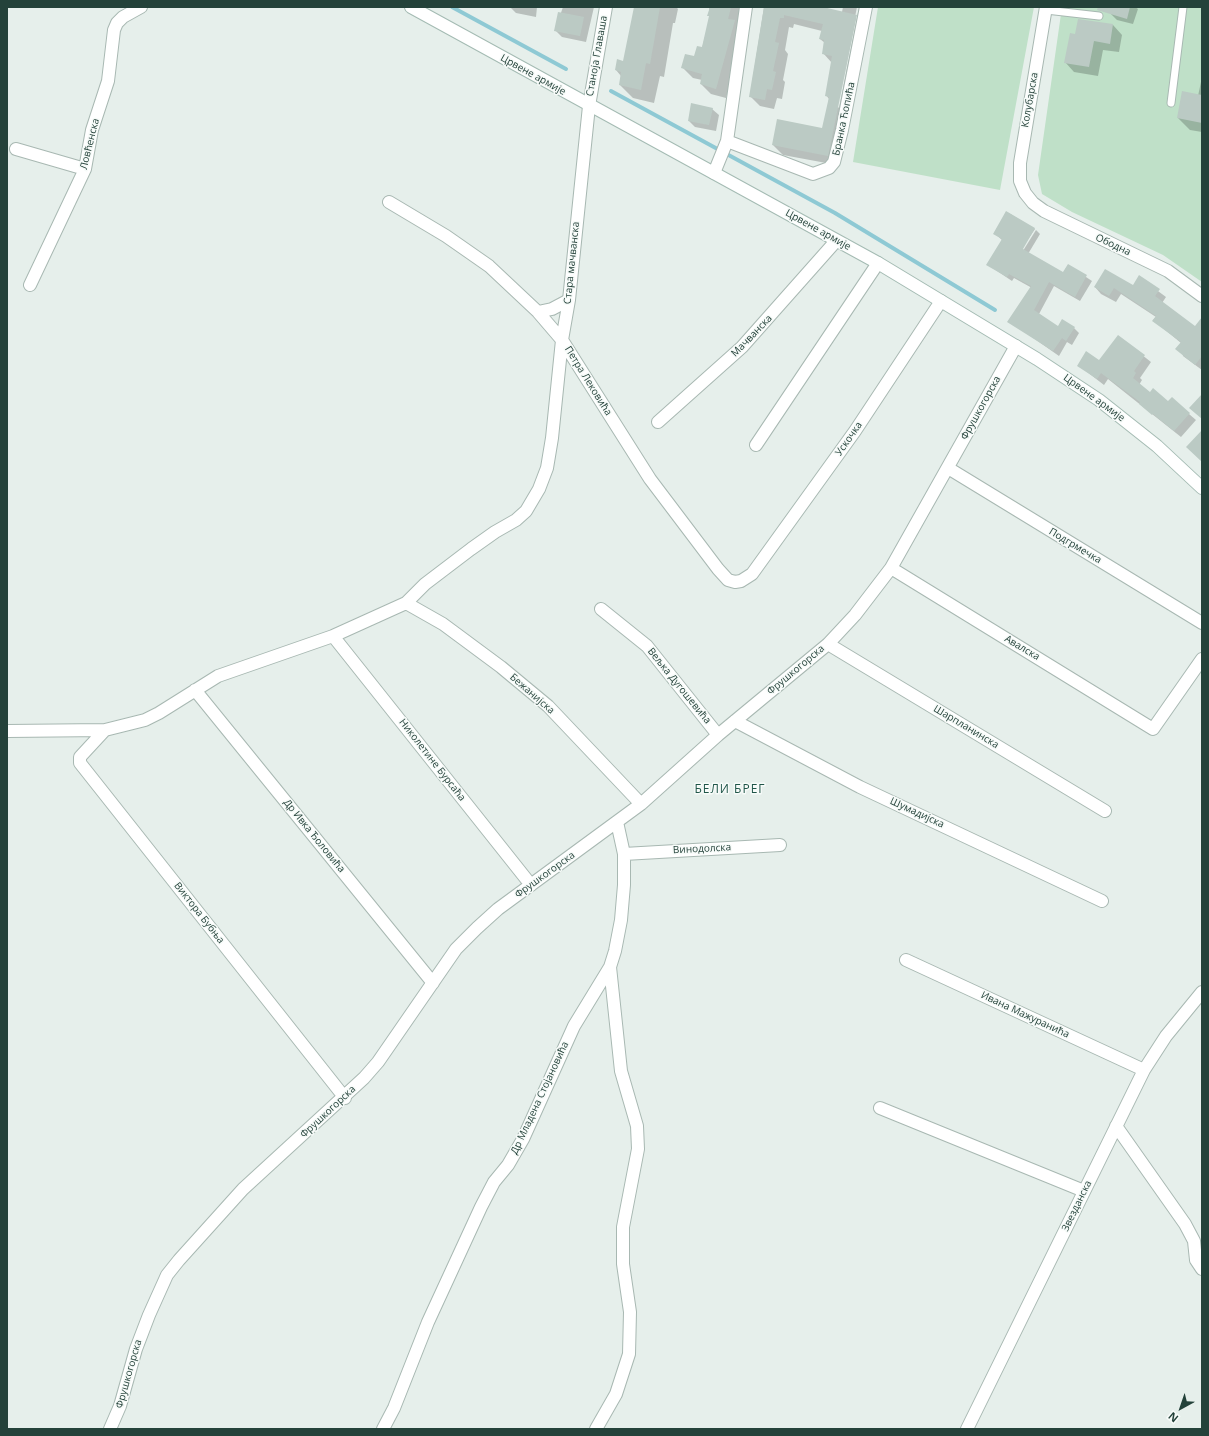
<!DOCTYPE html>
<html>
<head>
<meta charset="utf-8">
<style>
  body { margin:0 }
  #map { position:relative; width:1209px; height:1436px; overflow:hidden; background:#e6efeb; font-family:"Open Sans",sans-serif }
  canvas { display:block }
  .frame { position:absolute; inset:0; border:8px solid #24423a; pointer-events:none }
  .north { position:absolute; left:1161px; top:1388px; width:40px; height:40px; -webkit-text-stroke:3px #f7fbf9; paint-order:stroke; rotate:220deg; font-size:11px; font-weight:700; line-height:16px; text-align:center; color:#24423a }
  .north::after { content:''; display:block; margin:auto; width:14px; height:18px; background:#24423a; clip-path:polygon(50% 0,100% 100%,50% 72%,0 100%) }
</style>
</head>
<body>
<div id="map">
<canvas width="1209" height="1436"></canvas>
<div class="frame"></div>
<div class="north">N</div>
</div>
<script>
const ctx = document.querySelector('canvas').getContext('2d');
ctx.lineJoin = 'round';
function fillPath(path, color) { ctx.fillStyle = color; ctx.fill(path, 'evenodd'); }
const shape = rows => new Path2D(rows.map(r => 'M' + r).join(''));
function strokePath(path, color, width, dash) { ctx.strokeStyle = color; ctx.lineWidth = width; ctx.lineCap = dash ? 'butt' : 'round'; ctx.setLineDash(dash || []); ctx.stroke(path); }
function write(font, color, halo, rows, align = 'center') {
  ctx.font = font + ' "Open Sans",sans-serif'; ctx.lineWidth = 3; ctx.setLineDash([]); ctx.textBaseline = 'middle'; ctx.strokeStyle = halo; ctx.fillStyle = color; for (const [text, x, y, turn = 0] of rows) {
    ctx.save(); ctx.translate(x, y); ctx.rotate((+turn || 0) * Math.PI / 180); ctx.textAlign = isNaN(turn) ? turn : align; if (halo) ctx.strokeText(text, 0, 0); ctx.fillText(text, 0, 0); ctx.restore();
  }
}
const green = shape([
  [878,7,1034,7,1000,190,853,162],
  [1062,7,1202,7,1202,282,1163,255,1072,212,1042,194,1038,175]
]);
const shadow = shape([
  [510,7,537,7,536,17,516,13],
  [563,7,594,7,586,42,562,37,555,30],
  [635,7,676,7,678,9,675,23,673,23,664,77,660,76,654,103,633,98,620,85,621,76,616,70,624,62],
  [709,7,744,7,744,31,726,98,711,94,701,84,702,80,693,78,683,68,702,48,710,17],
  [764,7,811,7,842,12,843,7,857,7,837,106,839,108,859,7,873,7,868,16,837,165,783,155,773,145,823,129,829,99,826,95,832,63,823,53,825,43,820,39,822,31,794,24,793,28,789,27,785,50,788,54,783,80,785,82,782,99,777,98,774,109,760,106,750,96],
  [1112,7,1135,7,1138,9,1133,24,1117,20,1110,13],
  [1113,25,1122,35,1119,52,1103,50,1098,76,1074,72,1065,62,1076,35],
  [1202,77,1202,132,1190,130,1178,118,1198,96],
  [712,109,719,115,716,131,695,127,689,121],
  [1007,212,1035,229,1019,253,1021,254,1036,230,1040,234,1028,254,1063,273,1068,265,1092,281,1080,301,1054,286,1039,314,1058,327,1074,328,1079,333,1072,345,1067,342,1059,356,1009,321,1032,288,1014,278,1012,281,988,265,1002,240,994,233],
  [1139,277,1166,297,1162,303,1195,327,1202,321,1202,370,1183,356,1181,343,1153,320,1156,317,1121,294,1116,302,1101,294,1095,287,1133,286],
  [1118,336,1151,362,1140,378,1142,380,1139,385,1150,393,1189,414,1196,420,1181,437,1108,379,1104,385,1078,365,1100,361]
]);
const stream = shape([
  [452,7,566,69],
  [611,91,835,213,995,310]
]);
const building = shape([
  [634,7,660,7,650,64,646,63,641,90,619,85,621,72,615,70,617,59,623,61],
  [710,7,731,7,728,19,735,20,716,89,700,84,702,74,681,68,685,54,694,56,697,46,702,47,709,16,707,16],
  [764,7,823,7,857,15,828,156,772,145,777,119,822,128,829,97,825,96,832,56,822,54,824,40,819,39,823,24,784,15,784,18,780,18,775,42,779,43,773,71,776,72,772,90,767,89,765,100,749,97],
  [1098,7,1130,7,1127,19,1097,10],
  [558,12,584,17,580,36,554,31],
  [1078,19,1113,24,1110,44,1094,41,1089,67,1064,63,1070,33,1075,34],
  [1182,91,1202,95,1202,123,1177,118],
  [691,103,713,108,709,125,688,121],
  [1006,211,1035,228,1023,249,1063,272,1068,264,1087,275,1075,297,1049,282,1034,310,1058,326,1062,319,1075,327,1066,341,1062,338,1053,351,1007,322,1031,286,1009,274,1007,277,986,265,1002,239,993,234],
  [1105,269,1133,285,1139,275,1160,289,1155,296,1195,326,1202,317,1202,356,1195,365,1175,349,1181,342,1152,321,1156,316,1114,288,1109,296,1094,287],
  [1118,335,1145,355,1134,371,1136,373,1133,378,1150,392,1153,388,1168,401,1172,397,1190,413,1174,431,1153,414,1152,415,1139,404,1140,402,1101,373,1097,379,1077,366,1086,351,1099,360],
  [1202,394,1202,419,1189,408],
  [1202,430,1202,462,1186,447]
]);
const service = shape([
  [1046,10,1099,16],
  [1171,103,1183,7]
]);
const minor = shape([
  [1046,7,1020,163,1020,181,1025,193,1033,203,1044,211,1168,271,1202,296],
  [727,141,813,174,829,168,834,162,842,130,866,7],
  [16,149,85,169],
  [714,173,727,141,746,7],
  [389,202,446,236,489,266,538,312,562,340,650,479,718,569,728,580,735,582,741,581,752,574,855,431,941,301],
  [30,285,85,169,92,130,108,81,114,30,117,23,123,17,141,7],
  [538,312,552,309,569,300],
  [658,422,742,347,836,241],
  [756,445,878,263],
  [948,468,1202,623],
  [891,568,1153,729,1202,659],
  [406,603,443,624,501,667,548,706,641,804],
  [601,609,647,646,718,735],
  [333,636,531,885],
  [828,644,1105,811],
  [195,690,433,983],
  [735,721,860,787,1102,901],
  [105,730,80,757,80,763,345,1098],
  [7,731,105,730,145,720,159,713,218,676,333,636,406,603,425,584,471,549,495,532,516,520,526,511,539,489,547,468,552,438,562,340,569,300,589,106,606,7],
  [624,854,780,845],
  [906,960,1144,1070],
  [880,1108,1084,1191],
  [1116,1126,1185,1224,1194,1241,1196,1260,1202,1269],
  [110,1429,120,1406,136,1349,149,1315,167,1275,179,1260,243,1189,364,1078,378,1062,456,949,477,928,498,909,641,804,718,735,828,644,855,615,891,568,1016,346],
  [383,1429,394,1408,428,1322,481,1207,494,1182,508,1165,523,1139,574,1026,610,967,615,951,621,920,624,885,624,854,617,822],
  [596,1429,616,1394,629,1354,630,1312,623,1264,623,1227,638,1149,637,1126,621,1071,610,967],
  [967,1429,1144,1070,1166,1036,1202,992]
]);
const secondary = shape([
  [411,7,878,263,1037,359,1099,400,1157,446,1202,488]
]);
const streetNames = [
  ["Станоја Главаша",597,56,-80],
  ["Црвене армије",533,75,29],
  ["Колубарска",1030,100,-80],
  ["Бранка Ћопића",844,119,-78],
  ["Ловћенска",90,144,-76],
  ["Црвене армије",818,230,29],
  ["Ободна",1113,245,25],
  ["Стара мачванска",572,263,-84],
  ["Мачванска",752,336,-46],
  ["Петра Лековића",588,381,58],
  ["Црвене армије",1094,398,36],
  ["Фрушкогорска",981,408,-61],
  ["Ускочка",849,439,-55],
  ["Подгрмечка",1075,546,31],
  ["Авалска",1022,648,31],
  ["Фрушкогорска",796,670,-40],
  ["Вељка Дугошевића",679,686,51],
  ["Бежанијска",532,694,41],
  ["Шарпланинска",966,727,31],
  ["Николетине Бурсаћа",432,760,52],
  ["Шумадијска",917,813,25],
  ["Др Ивка Ђоловића",314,836,51],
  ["Винодолска",702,849,-3],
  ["Фрушкогорска",545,875,-36],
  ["Виктора Бубња",199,913,52],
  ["Ивана Мажуранића",1025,1015,25],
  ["Др Младена Стојановића",540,1098,-65],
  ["Фрушкогорска",328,1112,-43],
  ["Звезданска",1077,1206,-64],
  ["Фрушкогорска",129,1374,-74]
];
const quarterNames = [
  ["БЕЛИ БРЕГ",730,790]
];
fillPath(green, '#bfe0c8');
fillPath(shadow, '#0003');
strokePath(stream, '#8ec9d4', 4);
fillPath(building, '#bbcac4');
strokePath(service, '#a8b8b2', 9);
strokePath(minor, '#a8b8b2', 14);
strokePath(secondary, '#a4bbb3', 14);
strokePath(service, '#fff', 7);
strokePath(minor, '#fff', 12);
strokePath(secondary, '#fff', 12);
write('10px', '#24423a', '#f7fbf9', streetNames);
ctx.letterSpacing = '1px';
write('12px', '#1f5548', '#f7fbf9', quarterNames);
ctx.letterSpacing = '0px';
</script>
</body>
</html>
